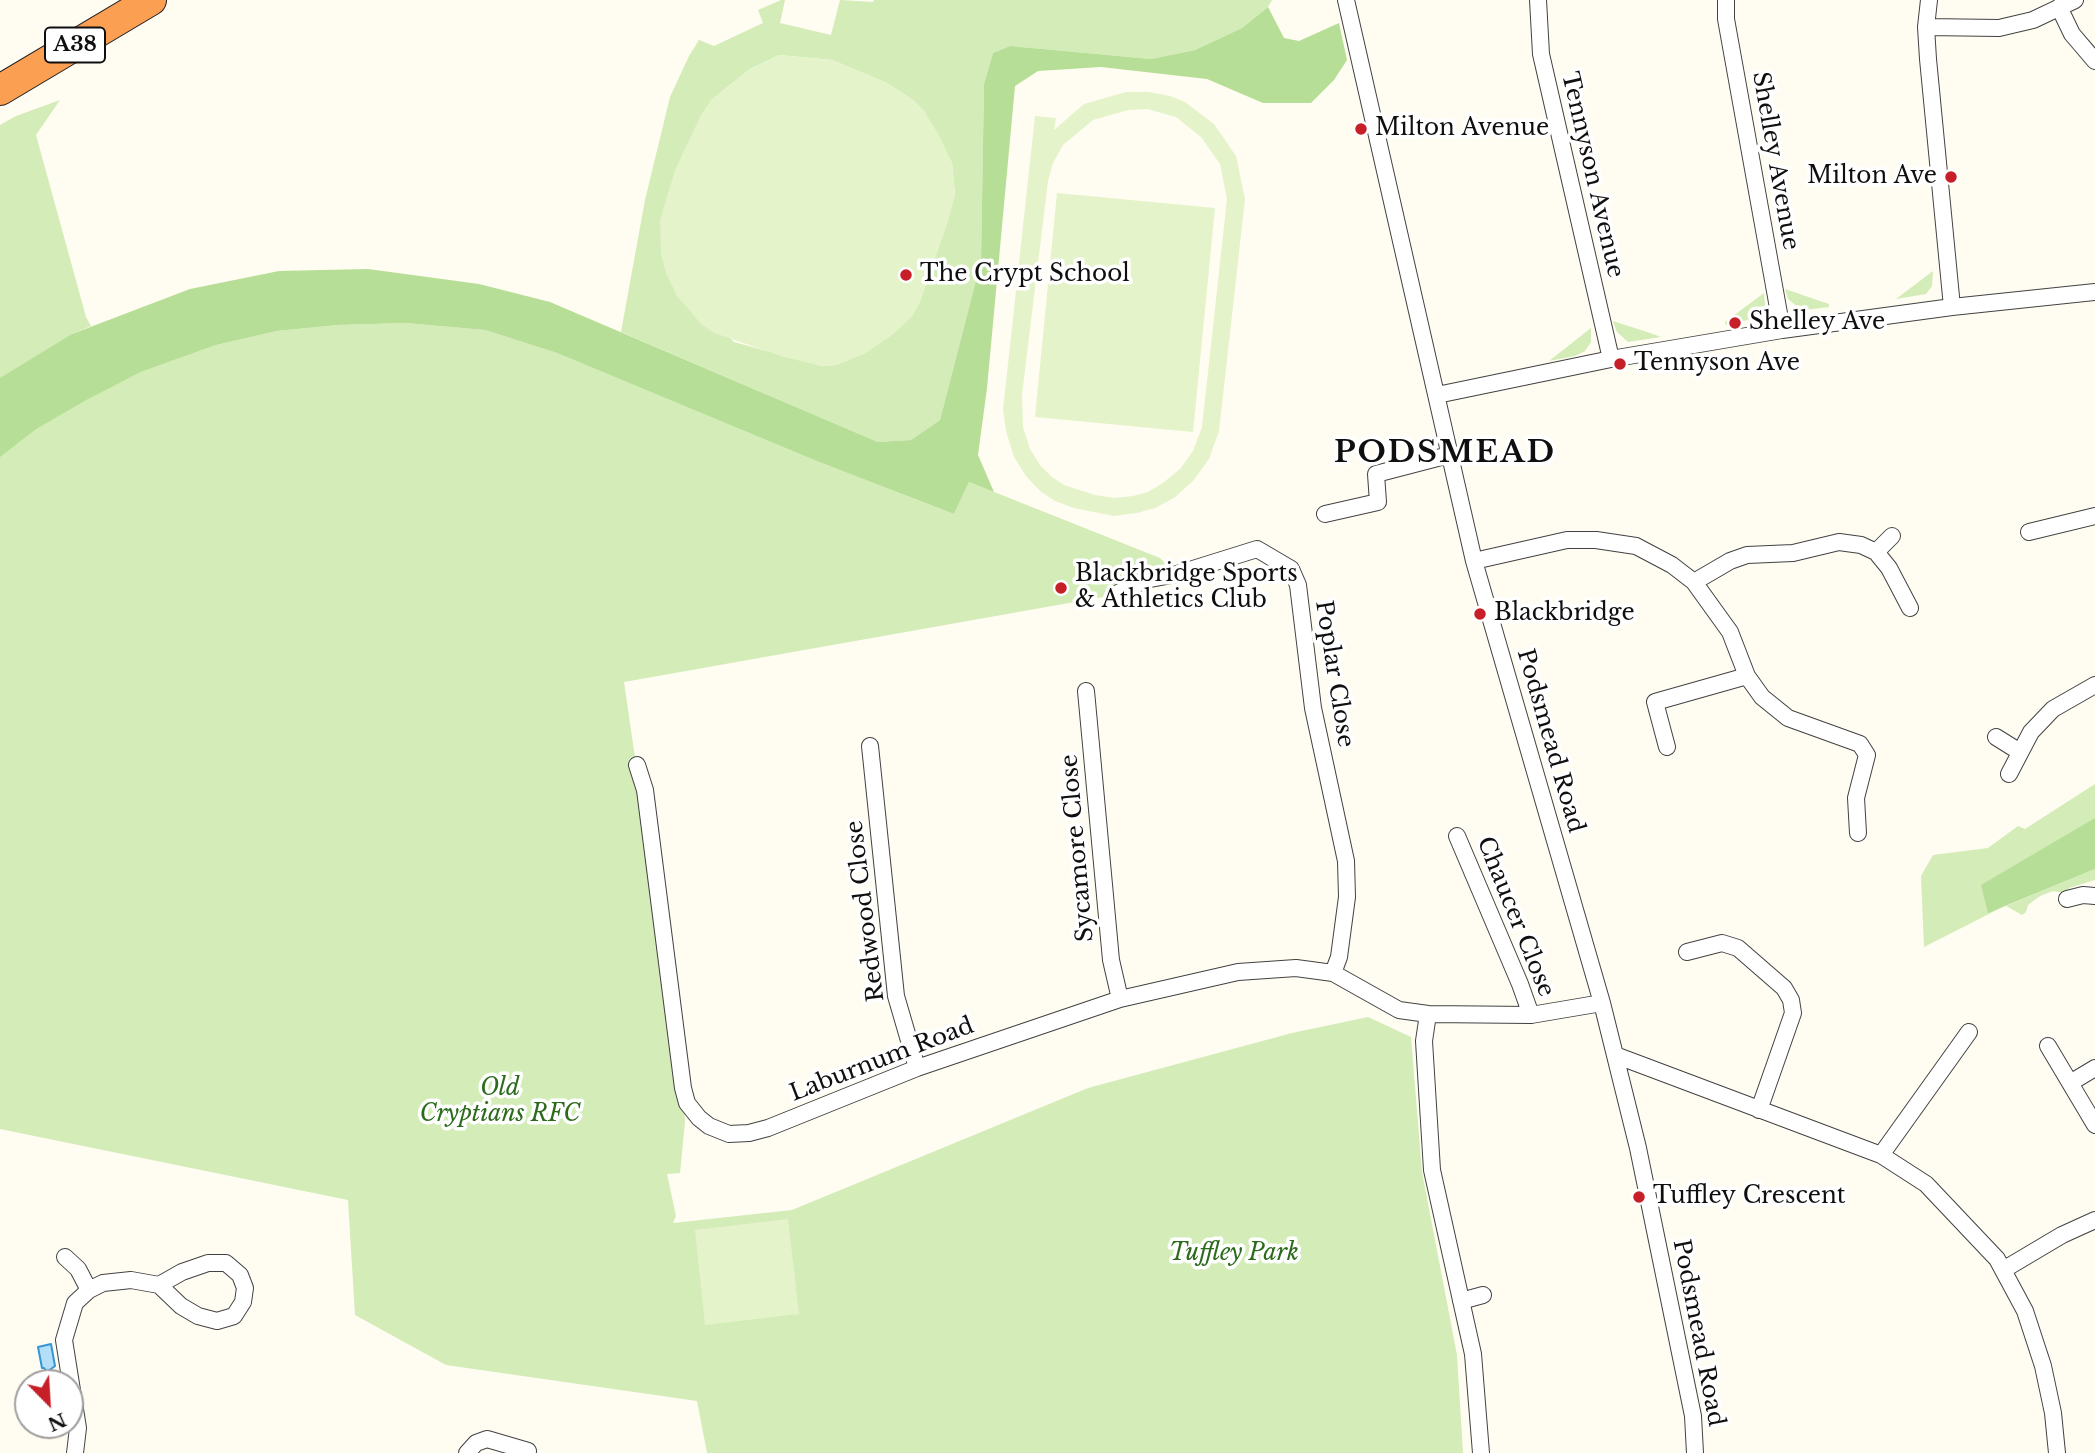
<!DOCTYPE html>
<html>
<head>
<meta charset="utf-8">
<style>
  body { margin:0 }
  #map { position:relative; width:2095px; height:1453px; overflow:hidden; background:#fffcf1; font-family:"Libre Baskerville",serif }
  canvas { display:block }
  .north { position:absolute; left:14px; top:1369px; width:70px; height:70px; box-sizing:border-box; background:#fff; border:2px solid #9f9f9f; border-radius:50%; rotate:156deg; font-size:19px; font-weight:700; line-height:28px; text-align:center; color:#0f0f0f }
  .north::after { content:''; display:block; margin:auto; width:24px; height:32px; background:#c71f28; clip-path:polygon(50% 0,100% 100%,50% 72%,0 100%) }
</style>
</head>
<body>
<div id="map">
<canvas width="2095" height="1453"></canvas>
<div class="north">N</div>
</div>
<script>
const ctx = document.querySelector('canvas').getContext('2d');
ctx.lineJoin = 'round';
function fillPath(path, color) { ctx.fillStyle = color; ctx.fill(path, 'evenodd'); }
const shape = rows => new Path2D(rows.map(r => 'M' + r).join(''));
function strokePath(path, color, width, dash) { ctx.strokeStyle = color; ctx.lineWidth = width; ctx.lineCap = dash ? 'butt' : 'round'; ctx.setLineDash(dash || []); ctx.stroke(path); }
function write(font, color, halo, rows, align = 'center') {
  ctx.font = font + ' "Libre Baskerville",serif'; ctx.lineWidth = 7; ctx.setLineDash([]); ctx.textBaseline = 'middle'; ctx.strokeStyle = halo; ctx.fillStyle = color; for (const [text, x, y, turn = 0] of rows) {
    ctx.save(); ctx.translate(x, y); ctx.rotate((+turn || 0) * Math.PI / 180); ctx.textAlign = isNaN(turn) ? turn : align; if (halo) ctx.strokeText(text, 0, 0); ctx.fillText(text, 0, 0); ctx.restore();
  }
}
const green = shape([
  [781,0,785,0,780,23,831,35,840,0,873,2,874,0,1272,0,1268,7,1242,28,1195,50,1151,59,1010,46,993,53,984,84,981,261,940,420,911,440,878,442,621,332,645,200,670,97,689,56,699,40,714,46,763,23,758,10],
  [779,55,832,60,887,83,913,100,924,111,952,163,955,194,948,220,919,304,893,334,863,354,836,365,822,366,734,342,667,275,661,252,711,100,750,69],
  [60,100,36,135,86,317,91,326,72,334,88,398,141,372,216,345,277,331,338,325,405,323,485,330,557,353,819,462,954,514,969,482,1160,558,1177,574,1114,595,624,682,683,1088,685,1122,680,1173,667,1174,676,1216,673,1223,792,1210,1088,1088,1292,1033,1368,1017,1411,1037,1422,1172,1457,1355,1463,1453,707,1453,697,1401,446,1365,355,1315,348,1200,0,1129,0,125,16,116],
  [1933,271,1932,286,1926,294,1896,299],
  [1785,289,1829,304,1829,307,1804,310,1799,308,1788,299],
  [1764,293,1765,305,1759,315,1748,320,1726,325,1725,322],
  [1613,321,1647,332,1661,337,1628,342,1617,332],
  [1591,328,1591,342,1585,351,1575,356,1549,361],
  [2095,784,2095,860,1924,947,1921,876,1933,855,1988,848,2018,826,2025,829],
  [2095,869,2095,880,2069,888,2065,893,2053,891,2040,896,2028,905,2026,912,2022,915,2006,906]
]);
const forest = shape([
  [1268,7,1284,38,1299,41,1339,23,1347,60,1334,80,1311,103,1263,103,1207,79,1101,67,1038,71,1015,86,987,388,978,455,994,492,969,482,954,514,819,462,557,353,485,330,405,323,338,325,277,331,216,345,141,372,88,399,36,429,0,457,0,378,72,334,190,289,279,271,322,270,368,269,479,284,550,302,878,442,911,440,940,420,981,261,984,84,993,53,1010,46,1151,59,1195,50,1242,28],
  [2095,818,2095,869,1988,913,1981,885]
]);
const pitch = shape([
  [779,55,832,60,887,83,913,100,924,111,939,135,952,163,955,194,948,221,919,304,912,317,893,334,864,354,836,365,822,366,784,357,714,333,701,324,677,296,667,275,661,252,660,220,675,170,701,115,711,100,750,69],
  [1126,92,1149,92,1170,96,1185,102,1214,124,1236,156,1245,199,1219,431,1209,459,1193,481,1174,498,1155,508,1137,513,1114,516,1074,508,1055,501,1040,491,1026,476,1014,457,1006,431,1003,410,1035,116,1056,118,1054,130,1084,104],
  [1147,109,1176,117,1201,137,1220,164,1227,199,1202,427,1193,451,1180,469,1163,483,1148,492,1133,496,1114,498,1095,495,1064,485,1052,477,1040,465,1030,449,1023,427,1022,395,1048,181,1053,163,1063,145,1093,120,1128,110],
  [1057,193,1215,208,1193,432,1035,417],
  [788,1219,799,1314,705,1325,695,1230]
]);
const water = shape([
  [51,1344,55,1366,47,1372,44,1368,42,1368,38,1347,51,1344]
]);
const street = shape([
  [1346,0,1474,561,1602,1003,1638,1148,1693,1416,1695,1453],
  [1538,0,1541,54,1611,359],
  [1726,0,1726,19,1782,330],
  [1929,0,1926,27,1928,59,1952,307],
  [2059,7,2072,34,2095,61],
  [1926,27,1999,28,2033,20,2075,0],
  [1437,395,1611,359,1782,330,1952,307,2095,292],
  [1325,514,1378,502,1376,474,1449,455],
  [2029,532,2095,516],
  [1876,552,1892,536],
  [1474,561,1567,540,1596,540,1636,546,1672,565,1694,582,1730,632,1747,676,1762,697,1788,718,1860,744,1867,755,1856,798,1858,833],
  [1694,582,1730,561,1747,555,1793,553,1839,542,1861,545,1876,552,1889,568,1910,608],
  [1114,595,1145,580,1177,574,1257,549,1291,569,1298,585,1313,708,1346,861,1347,897,1339,957,1333,973],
  [1086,691,1111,960,1120,999],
  [1996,737,2020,752],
  [870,746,896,996,917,1068],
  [1667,747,1655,702,1747,676],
  [637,765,645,790,683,1088,687,1103,699,1118,709,1126,729,1134,749,1133,768,1128,917,1068,1120,999,1238,972,1296,968,1333,973,1399,1010,1428,1014],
  [2009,774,2031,732,2053,709,2095,685],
  [1457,836,1520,984,1531,1015],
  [2067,899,2083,895,2095,896],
  [1687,952,1722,943,1738,948,1784,988,1791,1000,1793,1013,1759,1110],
  [2048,1046,2095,1125],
  [1615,1055,1881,1155,1926,1184,1997,1259,2025,1311,2043,1366,2053,1413,2057,1453],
  [2070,1083,2095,1068],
  [1881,1155,1969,1032],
  [65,1257,78,1269,89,1290],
  [208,1263,226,1263,240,1275,245,1288,243,1302,234,1316,217,1321,198,1316,181,1306,159,1285,182,1272,208,1263],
  [2003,1270,2062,1235,2095,1220],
  [1461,1301,1483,1295],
  [75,1453,78,1428,64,1340,75,1303,89,1290,103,1283,131,1280,159,1285],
  [467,1453,476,1443,487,1439,528,1451],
  [1481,1453,1473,1354,1432,1170,1424,1041,1428,1014,1531,1015,1602,1003]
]);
const highway = shape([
  [0,90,151,0]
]);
const markers = [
  [1361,129,7,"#c71f28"],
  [1951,177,7,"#c71f28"],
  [906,275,7,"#c71f28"],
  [1735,323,7,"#c71f28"],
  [1620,364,7,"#c71f28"],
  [1061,588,7,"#c71f28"],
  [1480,614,7,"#c71f28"],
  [1639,1197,7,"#c71f28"]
];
const shields = [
  [75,45,60]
];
const shieldNames = [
  ["A38",75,45]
];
const poiNames = [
  ["Milton Avenue",1375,129],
  ["Milton Ave",1937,177,"right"],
  ["The Crypt School",920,275],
  ["Shelley Ave",1749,323],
  ["Tennyson Ave",1634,364],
  ["Blackbridge Sports",1075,575],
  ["& Athletics Club",1075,601],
  ["Blackbridge",1494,614],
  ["Tuffley Crescent",1653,1197]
];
const streetNames = [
  ["Shelley Avenue",1775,161,80],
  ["Tennyson Avenue",1592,175,77],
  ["Poplar Close",1334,674,81],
  ["Podsmead Road",1550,741,74],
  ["Sycamore Close",1078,848,-95],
  ["Redwood Close",866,911,-97],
  ["Chaucer Close",1515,917,68],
  ["Laburnum Road",882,1060,-21],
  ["Podsmead Road",1698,1333,79]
];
const parkNames = [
  ["Old",500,1089],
  ["Cryptians RFC",500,1115],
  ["Tuffley Park",1234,1254]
];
const districtNames = [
  ["PODSMEAD",1445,454]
];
fillPath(green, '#d3ecb8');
fillPath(forest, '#b7de96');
fillPath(pitch, '#e5f3ca');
fillPath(water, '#b3dff9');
strokePath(water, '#3696d4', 2);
strokePath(street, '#424242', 18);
strokePath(highway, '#202020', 32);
strokePath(street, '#fff', 16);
strokePath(highway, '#fb9f53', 30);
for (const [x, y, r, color] of markers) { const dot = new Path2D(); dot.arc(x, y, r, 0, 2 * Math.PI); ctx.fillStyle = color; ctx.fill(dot); strokePath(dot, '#fff', 2.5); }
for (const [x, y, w] of shields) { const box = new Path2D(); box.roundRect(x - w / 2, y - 17.5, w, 35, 5); ctx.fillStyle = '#fff'; ctx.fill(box); strokePath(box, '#0f0f0f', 2); }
write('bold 21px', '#0f0f0f', null, shieldNames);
write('23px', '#0f0f0f', '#fff', poiNames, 'left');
write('23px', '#0f0f0f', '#fff', streetNames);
write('italic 23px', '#2c6b1b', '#fff', parkNames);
ctx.letterSpacing = '2px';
write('bold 30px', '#0f0f0f', '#fff', districtNames);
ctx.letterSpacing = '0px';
</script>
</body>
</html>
